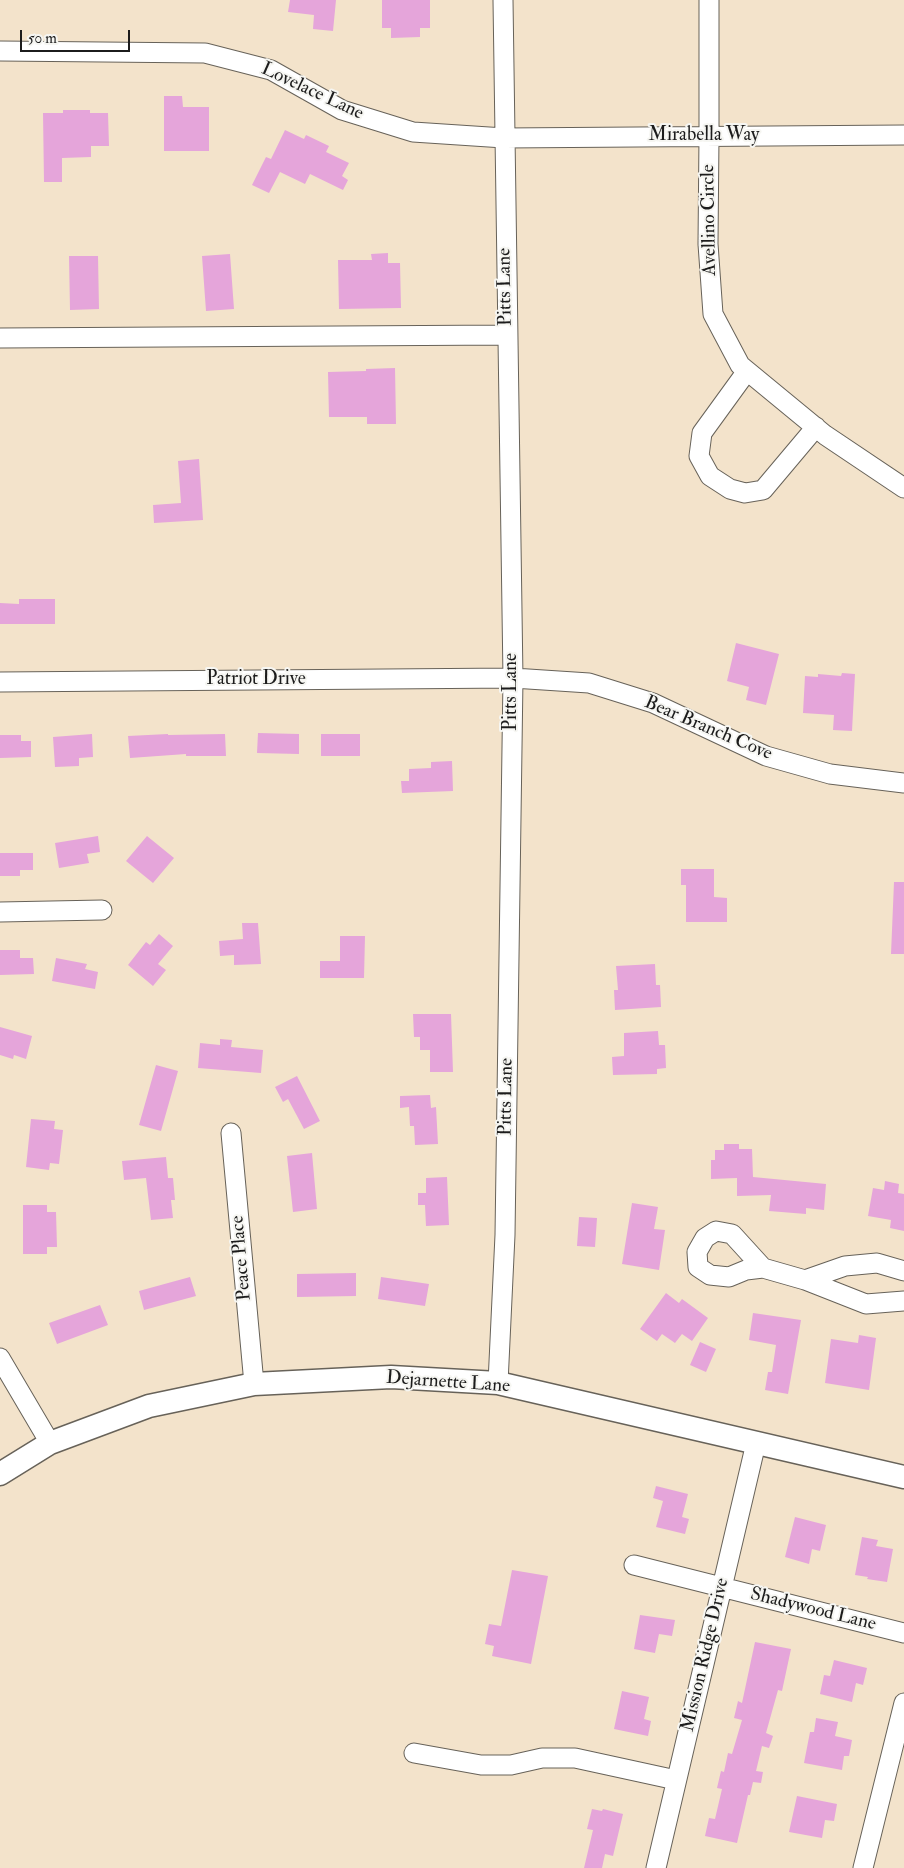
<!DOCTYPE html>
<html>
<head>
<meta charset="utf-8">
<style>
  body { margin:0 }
  #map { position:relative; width:904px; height:1868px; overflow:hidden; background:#f3e3cb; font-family:"IM FELL Double Pica",serif }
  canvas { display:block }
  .scale { position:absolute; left:20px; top:30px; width:110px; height:22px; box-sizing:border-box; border:2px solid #1c1c1c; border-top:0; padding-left:6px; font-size:15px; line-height:18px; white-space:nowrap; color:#1c1c1c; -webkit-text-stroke:4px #f6f6f2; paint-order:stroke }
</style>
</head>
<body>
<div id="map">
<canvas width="904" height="1868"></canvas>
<div class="scale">50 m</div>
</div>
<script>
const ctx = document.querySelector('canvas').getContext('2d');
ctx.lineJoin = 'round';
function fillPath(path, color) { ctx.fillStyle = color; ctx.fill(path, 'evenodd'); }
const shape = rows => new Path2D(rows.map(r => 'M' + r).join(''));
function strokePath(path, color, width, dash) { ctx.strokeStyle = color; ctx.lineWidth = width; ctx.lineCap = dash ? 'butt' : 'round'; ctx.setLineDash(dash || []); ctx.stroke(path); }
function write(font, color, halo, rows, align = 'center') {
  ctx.font = font + ' "IM FELL Double Pica",serif'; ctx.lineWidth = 4; ctx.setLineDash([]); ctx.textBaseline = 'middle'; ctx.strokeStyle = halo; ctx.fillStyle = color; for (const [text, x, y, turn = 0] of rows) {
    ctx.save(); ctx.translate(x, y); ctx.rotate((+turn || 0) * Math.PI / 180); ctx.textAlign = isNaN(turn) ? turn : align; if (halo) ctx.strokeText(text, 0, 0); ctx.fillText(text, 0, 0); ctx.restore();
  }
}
const building = shape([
  [290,0,336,0,333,31,313,29,314,15,288,12],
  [382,0,430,0,430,28,420,28,420,37,391,38,391,28,382,28],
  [164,96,182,96,183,107,209,107,209,151,164,151],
  [63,110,90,110,90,113,108,113,109,146,91,146,91,157,62,158,62,182,44,182,43,113,63,113],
  [285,130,304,139,306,135,329,146,326,152,349,163,342,176,348,180,343,190,310,174,305,184,280,172,269,193,252,185,266,157,271,159],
  [388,253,388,263,400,263,401,308,339,309,338,260,372,260,371,254],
  [230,254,234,309,206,311,202,256],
  [69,256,98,256,99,309,70,310],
  [395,368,396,424,367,424,367,417,329,417,328,372,366,371,366,369],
  [199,459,203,520,154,523,153,505,181,503,178,461],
  [19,599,55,599,55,624,0,624,0,603,19,604],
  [736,643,779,654,766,705,746,700,749,687,727,681],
  [842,673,855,674,852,731,833,730,834,715,803,713,805,676,818,677,818,674,841,676],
  [258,733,299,734,299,754,257,753],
  [92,734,93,757,79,758,79,766,55,767,53,737],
  [168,734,168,735,225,734,226,756,186,756,186,754,130,758,128,736],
  [321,734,360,734,360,756,321,756],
  [0,735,21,735,21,741,31,741,31,757,0,758],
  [452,761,453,791,402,793,401,781,409,781,409,769,431,768,431,762],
  [98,836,100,852,87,854,89,863,59,868,55,843],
  [147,836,174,858,153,883,126,861],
  [0,853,33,853,33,870,20,870,20,876,0,876],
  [681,869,714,869,714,897,727,898,727,922,686,922,686,885,681,885],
  [894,882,904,882,904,954,891,954],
  [242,923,258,923,261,964,234,965,234,955,220,956,219,941,243,939],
  [159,934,173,946,158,964,166,970,153,986,128,965,146,942,150,945],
  [340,936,365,936,364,978,320,978,320,961,340,961],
  [0,950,20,950,20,958,33,958,34,974,0,975],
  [56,958,87,964,85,969,98,972,95,989,52,981],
  [655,964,656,985,660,985,661,1007,615,1010,614,990,618,990,616,966],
  [413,1014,451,1014,453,1072,430,1072,430,1050,420,1050,420,1037,414,1037],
  [0,1027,32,1036,26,1059,14,1055,13,1059,0,1055],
  [658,1031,659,1045,665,1045,666,1068,657,1069,657,1074,613,1075,612,1057,624,1056,624,1033],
  [220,1039,232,1040,231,1047,263,1050,261,1073,198,1068,200,1043,220,1045],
  [156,1065,178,1071,161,1131,139,1125],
  [297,1076,320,1121,304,1129,288,1099,283,1102,275,1087],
  [430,1095,431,1108,436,1107,438,1144,415,1145,414,1126,410,1126,409,1107,400,1108,400,1096],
  [31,1119,55,1121,54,1129,63,1130,59,1164,50,1163,49,1170,26,1167],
  [724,1144,739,1144,739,1149,752,1149,753,1177,826,1184,824,1210,806,1208,806,1214,769,1211,771,1195,737,1196,737,1178,711,1179,711,1160,715,1160,715,1150,724,1150],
  [312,1153,317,1209,293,1212,287,1156],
  [166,1157,168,1178,173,1178,175,1200,171,1200,173,1218,151,1220,146,1178,124,1180,122,1161],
  [447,1177,449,1225,426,1226,425,1205,418,1205,418,1193,426,1193,426,1178],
  [885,1181,899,1184,898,1193,904,1194,904,1231,890,1228,891,1220,868,1216,873,1188,884,1190],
  [632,1203,658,1207,654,1229,665,1230,659,1270,622,1264],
  [23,1205,47,1205,47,1212,56,1212,57,1247,47,1247,47,1254,23,1254],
  [579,1217,597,1218,595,1247,577,1246],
  [356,1273,356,1296,297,1297,297,1274],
  [190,1277,196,1296,144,1310,139,1291],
  [381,1277,429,1284,425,1306,378,1299],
  [666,1293,679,1303,682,1299,708,1318,692,1341,682,1334,675,1343,662,1334,657,1341,640,1329],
  [100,1305,108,1325,57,1344,49,1323],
  [753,1313,801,1320,788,1394,765,1390,768,1372,772,1372,776,1345,749,1340],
  [859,1335,876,1338,869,1390,825,1383,831,1339,858,1343],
  [700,1342,716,1349,706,1372,690,1365],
  [656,1486,688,1494,682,1517,689,1519,685,1534,656,1527,663,1501,653,1498],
  [795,1517,826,1525,820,1551,812,1549,809,1564,785,1557],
  [862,1537,878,1540,876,1546,893,1549,887,1582,867,1579,868,1577,855,1575],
  [512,1570,548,1576,531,1664,492,1656,494,1646,485,1644,489,1624,501,1626],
  [640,1615,675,1620,672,1636,659,1634,655,1653,634,1649],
  [755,1642,791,1649,782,1691,778,1690,766,1733,773,1736,769,1748,762,1746,756,1771,763,1772,761,1783,753,1782,750,1795,748,1795,737,1843,705,1836,709,1818,715,1819,722,1789,717,1788,721,1771,724,1772,728,1753,732,1754,742,1720,734,1718,738,1701,742,1703],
  [834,1660,867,1668,863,1685,856,1683,852,1702,820,1694,824,1675,830,1676],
  [622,1691,649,1697,644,1719,651,1721,648,1736,614,1729],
  [816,1718,838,1722,835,1736,852,1740,849,1756,844,1756,842,1770,804,1763,810,1732,814,1732],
  [797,1796,837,1804,834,1821,825,1820,822,1838,789,1832],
  [592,1809,602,1811,603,1809,623,1814,613,1856,605,1854,602,1868,584,1868,593,1830,587,1829]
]);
const minor = shape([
  [709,0,709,136,708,244,713,314,740,365,825,435,904,488],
  [0,51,205,53,271,70,342,110,413,132,504,138,904,135],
  [0,338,507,335],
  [747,371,702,433,699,456,710,476,730,489,745,493,763,490,816,427],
  [0,682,513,678,589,683,653,703,766,756,830,774,904,783],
  [0,912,102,910],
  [231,1133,254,1384],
  [763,1268,732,1234,716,1231,705,1238,697,1252,698,1267,710,1275,729,1277,746,1270,763,1268,805,1280,866,1304,904,1301],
  [805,1280,845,1266,877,1263,904,1271],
  [0,1358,50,1443],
  [498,1383,505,1235,513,678,503,0],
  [634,1565,904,1633],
  [414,1753,481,1765,511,1765,542,1758,575,1758,676,1780],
  [656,1868,756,1443],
  [863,1868,904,1703]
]);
const major = shape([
  [0,1474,50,1443,149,1406,254,1384,391,1377,498,1383,904,1477]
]);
const streetNames = [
  ["Lovelace Lane",312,92,25],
  ["Mirabella Way",704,136],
  ["Avellino Circle",710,220,-91],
  ["Pitts Lane",506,287,-91],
  ["Patriot Drive",256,680],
  ["Pitts Lane",512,692,-90],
  ["Bear Branch Cove",708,729,23],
  ["Pitts Lane",507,1097,-89],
  ["Peace Place",242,1258,-95],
  ["Dejarnette Lane",448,1383,4],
  ["Shadywood Lane",813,1610,14],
  ["Mission Ridge Drive",706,1655,-77]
];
fillPath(building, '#e5a5da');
strokePath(minor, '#676259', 21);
strokePath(major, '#676259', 25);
strokePath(minor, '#fff', 19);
strokePath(major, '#fff', 22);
write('19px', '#1c1c1c', '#f6f6f2', streetNames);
</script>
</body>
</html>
